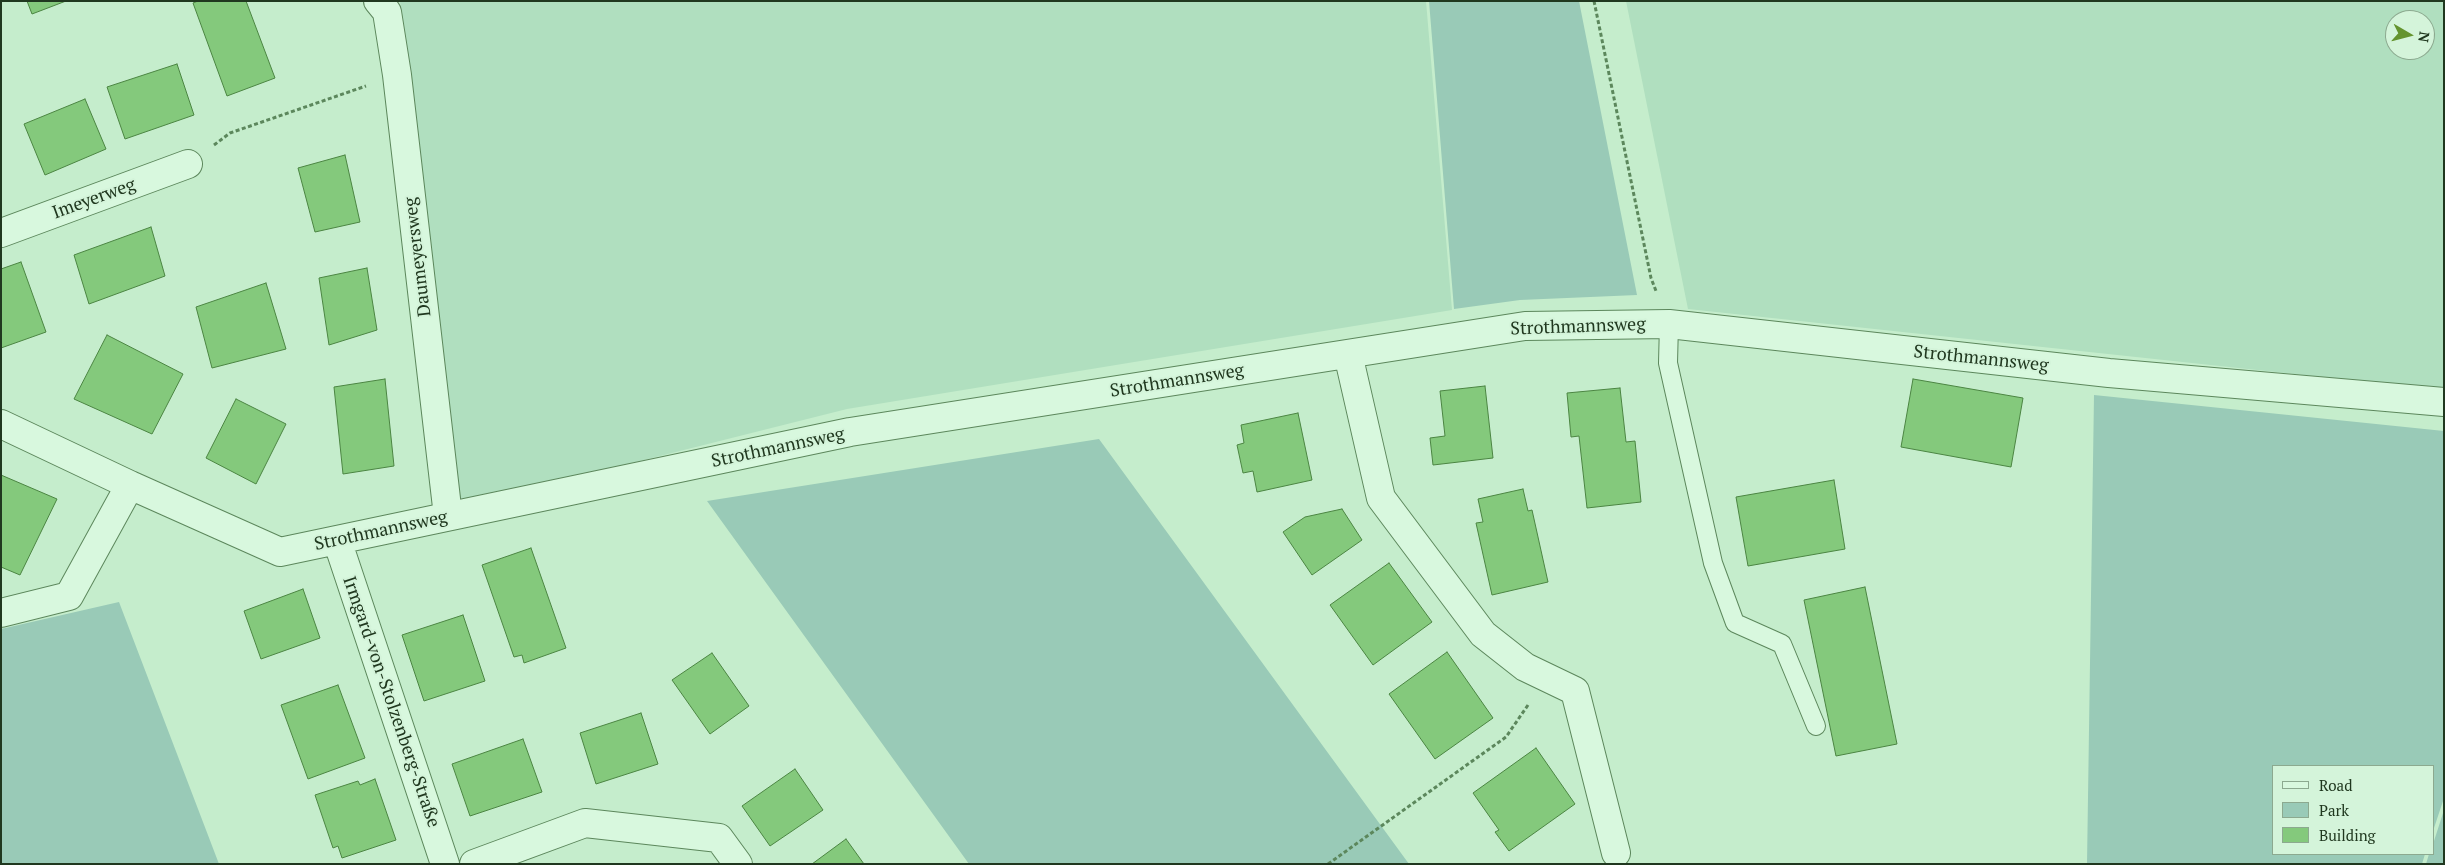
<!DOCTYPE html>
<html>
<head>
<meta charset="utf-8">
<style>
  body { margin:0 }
  #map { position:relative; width:2445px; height:865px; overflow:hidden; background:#c5edcc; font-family:"PT Serif",serif }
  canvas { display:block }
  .frame { position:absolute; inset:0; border:2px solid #20381f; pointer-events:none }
  .legend { position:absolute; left:2272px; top:765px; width:162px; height:90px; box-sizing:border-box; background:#d4f4da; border:1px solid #8ca98f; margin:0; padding:6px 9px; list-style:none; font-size:15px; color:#20381f }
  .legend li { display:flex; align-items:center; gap:10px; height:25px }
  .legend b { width:25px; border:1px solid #8ca98f }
  .north { position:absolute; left:2385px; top:10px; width:50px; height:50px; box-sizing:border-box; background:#d4f4da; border:1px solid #8ca98f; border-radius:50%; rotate:98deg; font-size:14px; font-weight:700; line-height:20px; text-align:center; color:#20381f }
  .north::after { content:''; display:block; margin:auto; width:18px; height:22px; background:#64942e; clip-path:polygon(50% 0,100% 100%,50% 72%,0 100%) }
</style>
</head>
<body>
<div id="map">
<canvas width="2445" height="865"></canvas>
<div class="frame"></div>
<ul class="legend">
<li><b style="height:6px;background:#d8f8de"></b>Road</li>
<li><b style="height:14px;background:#99cab7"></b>Park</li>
<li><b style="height:14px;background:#84c97c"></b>Building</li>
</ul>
<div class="north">N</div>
</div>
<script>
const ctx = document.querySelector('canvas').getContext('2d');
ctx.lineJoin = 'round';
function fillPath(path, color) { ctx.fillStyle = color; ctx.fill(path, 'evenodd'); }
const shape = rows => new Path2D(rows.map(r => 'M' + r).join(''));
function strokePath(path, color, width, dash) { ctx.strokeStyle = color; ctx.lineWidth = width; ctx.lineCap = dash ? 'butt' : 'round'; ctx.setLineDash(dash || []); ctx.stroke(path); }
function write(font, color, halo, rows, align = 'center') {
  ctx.font = font + ' "PT Serif",serif'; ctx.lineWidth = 4; ctx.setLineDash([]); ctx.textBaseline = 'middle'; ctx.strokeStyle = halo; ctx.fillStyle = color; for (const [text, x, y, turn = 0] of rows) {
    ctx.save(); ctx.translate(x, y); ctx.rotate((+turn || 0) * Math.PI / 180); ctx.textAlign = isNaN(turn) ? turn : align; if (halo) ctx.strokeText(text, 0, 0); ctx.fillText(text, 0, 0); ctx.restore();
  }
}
const farmland = shape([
  [400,1,1426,1,1452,310,847,409,457,507],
  [1626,1,2444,1,2444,390,1688,309],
  [2395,20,2425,20,2425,50,2395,50]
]);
const green = shape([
  [1429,1,1579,1,1637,295,1520,300,1454,309],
  [2094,395,2444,431,2444,798,2434,828,2434,766,2274,766,2274,854,2425,854,2422,864,2087,864],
  [1099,439,1409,864,969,864,707,501],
  [119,602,219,864,1,864,1,629],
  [2444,810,2444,864,2426,864,2429,854,2434,854,2434,841]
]);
const building = shape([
  [27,1,66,1,32,14,27,1],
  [198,1,246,1,275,78,227,96,193,3,198,1],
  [177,64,194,115,125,139,107,87,177,64],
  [85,99,106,149,45,175,24,124,85,99],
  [345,155,360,222,315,232,298,168,345,155],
  [151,227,165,276,89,304,74,255,151,227],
  [21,262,46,332,1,348,1,269,21,262],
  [367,268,377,330,329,345,319,278,367,268],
  [266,283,286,349,212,368,196,307,266,283],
  [107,335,183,374,152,434,74,399,107,335],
  [385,379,394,466,343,474,334,387,385,379],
  [1913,379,2023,398,2011,467,1901,447,1913,379],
  [1485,386,1493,458,1433,465,1430,438,1445,436,1440,391,1485,386],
  [1620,388,1626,442,1635,441,1641,502,1587,508,1579,436,1571,437,1567,393,1620,388],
  [236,399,286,424,256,484,206,458,236,399],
  [1298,413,1312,480,1257,492,1253,471,1243,473,1237,445,1244,443,1241,425,1298,413],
  [1,475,57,499,20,575,1,567,1,475],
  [1834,480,1845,549,1748,566,1736,497,1834,480],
  [1523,489,1528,511,1532,510,1548,582,1492,595,1476,523,1483,522,1478,499,1523,489],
  [1342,509,1362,540,1312,575,1283,532,1305,517,1342,509],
  [531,548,566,648,524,663,522,655,514,657,482,565,531,548],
  [1389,563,1432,622,1373,665,1330,605,1389,563],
  [1865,587,1897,744,1836,756,1804,600,1865,587],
  [303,589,320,638,261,659,244,611,303,589],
  [463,615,485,681,424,701,402,635,463,615],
  [1447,652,1493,718,1435,759,1389,694,1447,652],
  [712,653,749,706,710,734,672,680,712,653],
  [338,685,365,758,308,779,281,705,338,685],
  [641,713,658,764,596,784,580,733,641,713],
  [523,739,542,792,470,816,452,764,523,739],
  [1536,748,1575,804,1509,851,1495,832,1499,830,1473,793,1536,748],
  [795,769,823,810,770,846,742,806,795,769],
  [375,779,396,840,342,858,338,846,333,848,315,795,358,781,360,785,375,779],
  [846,839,864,864,812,864,846,839]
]);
const path = shape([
  [1594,1,1651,278,1656,291],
  [214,145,230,133,366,86],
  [1328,864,1506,737,1528,705]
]);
const lane = shape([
  [1669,324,1668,363,1713,563,1735,623,1782,644,1816,726]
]);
const street = shape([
  [378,1,387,12,397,75,448,516],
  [1,233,188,164],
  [1348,354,1381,498,1483,634,1525,667,1575,691,1616,853],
  [1,424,130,485],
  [337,540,445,864],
  [1,613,69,596,130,485,280,552,850,432,1525,326,1669,324,2109,373,2444,402],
  [474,864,585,823,719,838,738,864]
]);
const streetNames = [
  ["Imeyerweg",94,199,-20],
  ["Daumeyersweg",418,257,-97],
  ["Strothmannsweg",1578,327,-2],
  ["Strothmannsweg",1981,359,6],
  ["Strothmannsweg",1177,381,-9],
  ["Strothmannsweg",778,448,-12],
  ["Strothmannsweg",381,531,-12],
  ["Irmgard-von-Stolzenberg-Straße",391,702,71]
];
fillPath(farmland, '#b0dfbf');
fillPath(green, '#99cab7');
fillPath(building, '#84c97c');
strokePath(building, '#4b8542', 1);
strokePath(lane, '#5c875c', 20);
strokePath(street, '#5c875c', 30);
strokePath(path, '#5c875c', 3, [4, 2.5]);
strokePath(lane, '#d8f8de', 18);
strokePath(street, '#d8f8de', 28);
write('18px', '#20381f', '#d4f4da', streetNames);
</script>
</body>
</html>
